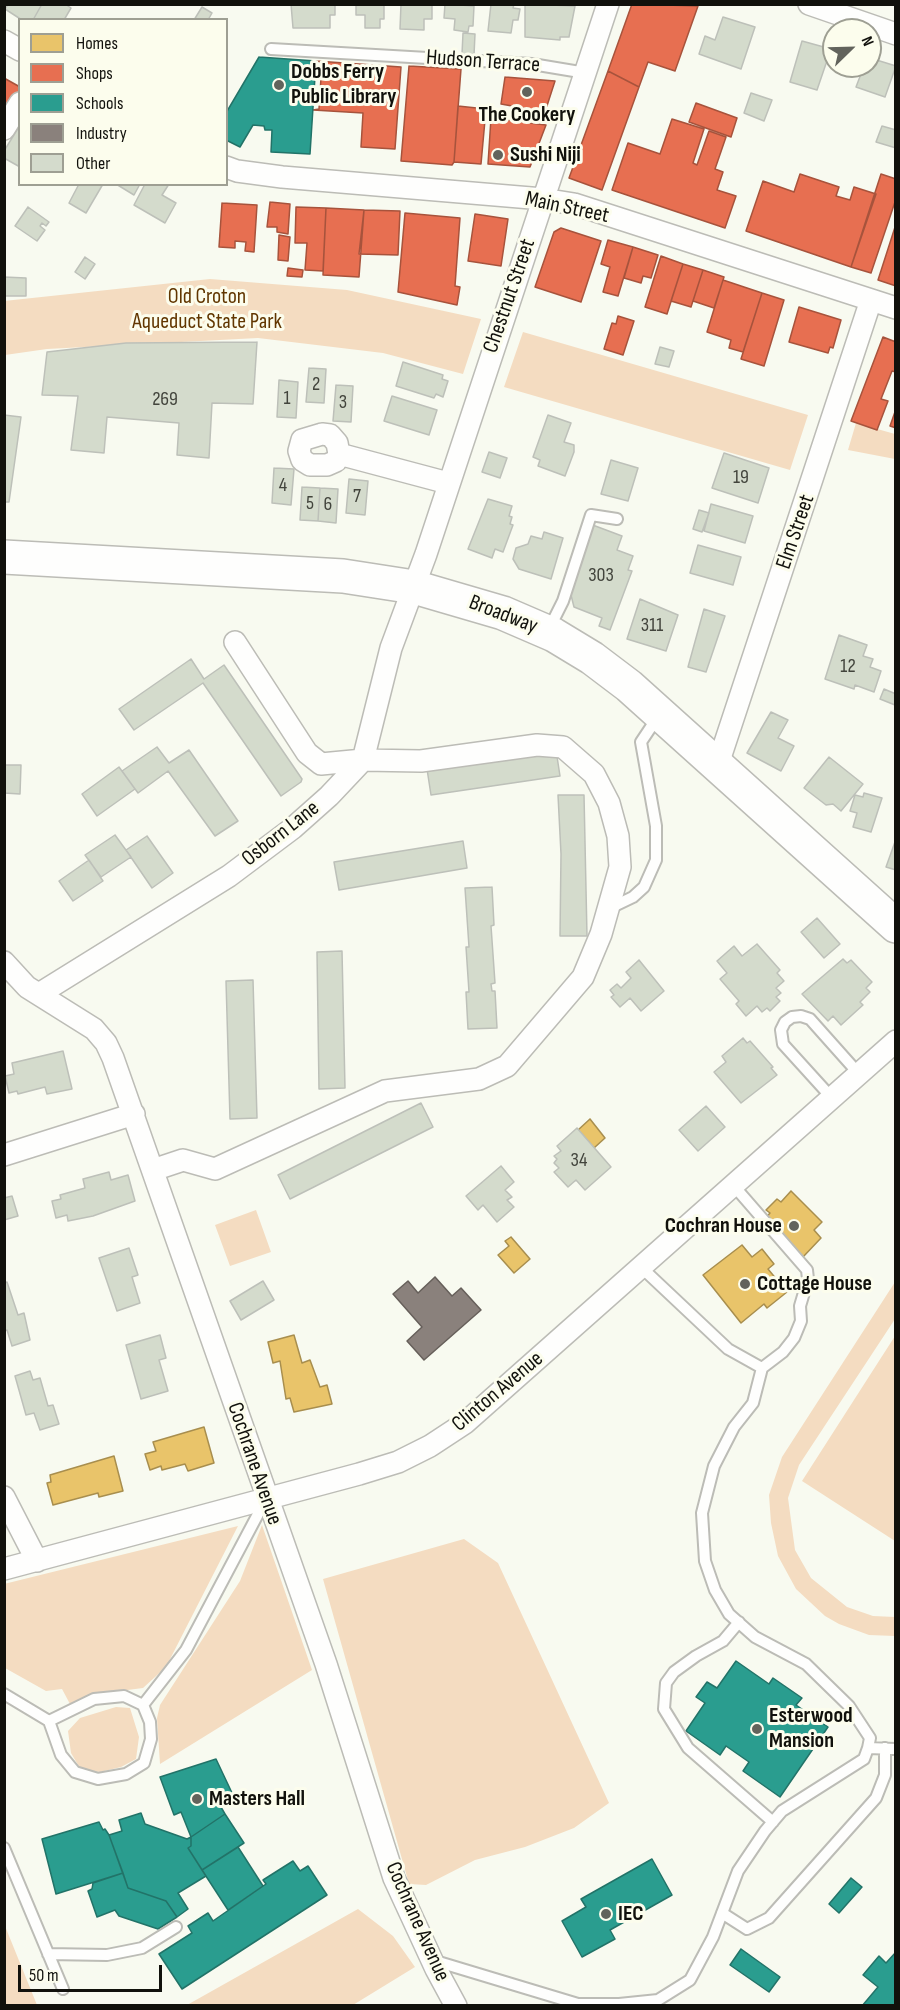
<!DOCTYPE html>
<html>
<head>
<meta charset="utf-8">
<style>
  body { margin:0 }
  #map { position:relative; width:900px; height:2010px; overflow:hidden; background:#f8faf0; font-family:"Sofia Sans Condensed",sans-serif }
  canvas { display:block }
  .frame { position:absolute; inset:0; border:6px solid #11110c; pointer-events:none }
  .legend { position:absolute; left:18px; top:18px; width:210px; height:168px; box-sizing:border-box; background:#fcfded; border:2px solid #9e9f93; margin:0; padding:8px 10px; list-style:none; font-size:18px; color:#11110c }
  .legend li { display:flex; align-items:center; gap:12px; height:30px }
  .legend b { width:30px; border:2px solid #9e9f93 }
  .north { position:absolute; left:822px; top:18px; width:60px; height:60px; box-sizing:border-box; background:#fcfded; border:2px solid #9e9f93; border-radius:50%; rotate:67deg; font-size:16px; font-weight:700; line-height:24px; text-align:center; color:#11110c }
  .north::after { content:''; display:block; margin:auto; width:21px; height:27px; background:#62635c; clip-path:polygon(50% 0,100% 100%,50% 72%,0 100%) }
  .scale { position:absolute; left:18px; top:1965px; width:144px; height:27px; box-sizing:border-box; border:3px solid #11110c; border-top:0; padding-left:8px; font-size:18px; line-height:21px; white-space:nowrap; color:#11110c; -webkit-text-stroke:4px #fcfded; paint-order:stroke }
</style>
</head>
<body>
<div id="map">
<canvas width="900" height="2010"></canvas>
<div class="frame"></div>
<ul class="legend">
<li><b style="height:16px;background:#e9c46a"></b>Homes</li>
<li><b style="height:16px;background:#e76f51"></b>Shops</li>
<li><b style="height:16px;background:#2a9d8f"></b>Schools</li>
<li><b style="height:16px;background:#8a817c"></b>Industry</li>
<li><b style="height:16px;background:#d4dbcc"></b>Other</li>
</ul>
<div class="north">N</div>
<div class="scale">50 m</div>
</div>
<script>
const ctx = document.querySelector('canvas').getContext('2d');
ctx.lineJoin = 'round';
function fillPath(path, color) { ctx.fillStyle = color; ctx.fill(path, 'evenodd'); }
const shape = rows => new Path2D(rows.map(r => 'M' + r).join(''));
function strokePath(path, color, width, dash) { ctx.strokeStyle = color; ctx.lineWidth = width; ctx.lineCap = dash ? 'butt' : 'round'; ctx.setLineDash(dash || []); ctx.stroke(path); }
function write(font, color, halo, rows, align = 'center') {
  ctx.font = font + ' "Sofia Sans Condensed",sans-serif'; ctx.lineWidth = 6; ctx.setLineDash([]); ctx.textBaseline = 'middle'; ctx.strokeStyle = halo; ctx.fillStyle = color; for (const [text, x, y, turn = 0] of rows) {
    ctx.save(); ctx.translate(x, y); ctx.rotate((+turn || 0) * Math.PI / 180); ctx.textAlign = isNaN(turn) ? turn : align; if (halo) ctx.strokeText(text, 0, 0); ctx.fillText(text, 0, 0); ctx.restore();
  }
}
const green = shape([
  [210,279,347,290,481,319,463,374,383,353,258,338,47,349,5,355,4,301],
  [523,332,808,415,790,470,504,387],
  [856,423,895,434,895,459,848,450],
  [256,1210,271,1252,230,1266,215,1225],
  [895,1282,895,1319,799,1465,788,1498,795,1550,811,1578,847,1607,873,1616,895,1617,895,1636,869,1635,839,1624,825,1616,796,1589,778,1556,771,1523,769,1495,782,1457],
  [895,1336,895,1541,802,1481],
  [262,1525,312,1670,160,1764,157,1718,160,1705,240,1581],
  [238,1526,166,1667,143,1688,104,1693,70,1704,62,1689,46,1691,5,1668,4,1584],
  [464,1539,498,1563,609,1803,574,1828,525,1847,475,1860,426,1885,409,1884,323,1579],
  [116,1707,130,1708,139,1737,136,1759,121,1767,100,1772,81,1770,71,1753,68,1731,80,1718],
  [358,1909,393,1936,415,1967,353,2005,187,2005],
  [5,1926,37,2005,5,2005]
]);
const homes = shape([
  [590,1119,605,1138,594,1148,578,1130,590,1119],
  [791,1191,822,1222,814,1230,821,1238,803,1257,764,1220,770,1213,766,1210,777,1199,781,1202,791,1191],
  [511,1237,530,1259,514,1273,498,1255,509,1246,505,1241,511,1237],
  [742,1245,752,1257,762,1249,774,1264,768,1269,787,1292,767,1308,764,1304,741,1323,703,1275,742,1245],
  [294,1335,302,1363,310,1360,320,1387,327,1385,332,1404,294,1412,290,1398,286,1399,280,1361,273,1363,268,1342,294,1335],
  [204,1427,214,1463,188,1471,185,1464,162,1470,161,1466,150,1470,145,1454,156,1451,153,1442,204,1427],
  [114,1456,123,1491,99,1497,98,1493,53,1505,47,1483,51,1482,50,1475,114,1456]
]);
const shops = shape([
  [632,4,698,6,675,71,648,62,639,87,608,71,632,4],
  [316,61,401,67,395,149,361,147,363,113,313,110,319,109,322,62,316,61],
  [409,66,461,69,454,162,452,165,401,161,409,66],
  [608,71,639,87,602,190,569,178,608,71],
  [505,77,555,81,545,112,501,104,505,77],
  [4,78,20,87,20,97,4,120,4,78],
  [696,103,737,118,731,137,689,122,696,103],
  [458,106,486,109,481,164,454,162,458,106],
  [491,118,546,125,530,167,488,164,491,118],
  [672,119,704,129,693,163,697,165,709,131,726,137,715,169,723,172,717,190,736,196,725,228,612,190,628,143,660,154,672,119],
  [800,174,839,187,836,196,850,200,854,187,876,194,851,267,746,231,763,181,794,192,800,174],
  [881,174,896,179,896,199,871,273,851,267,881,174],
  [270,202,290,204,288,234,277,232,277,227,267,227,270,202],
  [222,203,257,205,254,252,245,251,246,242,235,241,235,248,219,247,222,203],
  [296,207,326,208,323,271,305,270,307,243,295,243,296,207],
  [326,208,364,210,359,277,323,275,326,208],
  [364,210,400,211,398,255,359,254,364,210],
  [405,213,460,218,455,286,460,287,457,305,398,292,405,213],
  [475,214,508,219,501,266,468,261,475,214],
  [896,224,896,286,878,280,896,224],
  [561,228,601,241,581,302,535,287,554,232,561,228],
  [279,235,290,237,288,261,278,260,279,235],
  [608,240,633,247,618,296,603,292,610,267,601,264,608,240],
  [633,247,658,255,651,278,643,276,641,283,624,278,633,247],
  [661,256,683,264,667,314,645,307,661,256],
  [683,264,703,270,691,307,671,301,683,264],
  [288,268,303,270,302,277,287,276,288,268],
  [703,270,724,277,714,308,693,301,703,270],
  [723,280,762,293,743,352,729,348,731,340,707,332,723,280],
  [762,293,784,300,764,366,741,359,762,293],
  [799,307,841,320,833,348,830,347,828,353,789,342,799,307],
  [618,316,634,321,623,355,604,349,612,323,616,324,618,316],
  [883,337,896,342,896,372,892,371,881,399,888,401,877,430,851,421,883,337],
  [896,409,896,428,890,426,896,409]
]);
const schools = shape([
  [259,57,316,61,310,154,271,152,272,130,265,130,264,126,253,125,240,147,226,140,226,113,259,57],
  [736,1661,769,1684,773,1678,802,1698,796,1705,828,1727,780,1797,743,1771,749,1762,726,1746,720,1755,686,1731,705,1703,696,1697,707,1682,717,1688,736,1661],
  [216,1759,233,1795,218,1802,225,1814,191,1837,181,1812,174,1815,160,1777,216,1759],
  [141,1813,145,1824,187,1839,191,1837,191,1846,188,1848,206,1876,178,1893,188,1909,177,1917,166,1901,128,1888,109,1835,122,1831,119,1820,141,1813],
  [225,1814,244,1843,202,1870,188,1848,191,1846,191,1837,225,1814],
  [99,1822,103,1830,105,1829,109,1835,123,1873,56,1894,42,1839,99,1822],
  [238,1847,263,1886,228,1910,202,1870,238,1847],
  [652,1859,672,1895,610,1930,615,1939,582,1957,562,1921,586,1907,581,1899,652,1859],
  [293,1861,300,1871,308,1866,327,1895,182,1989,159,1954,192,1933,188,1926,208,1913,213,1921,266,1884,263,1880,293,1861],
  [123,1873,128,1888,166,1901,177,1917,158,1929,119,1916,115,1910,97,1917,88,1891,92,1889,93,1883,123,1873],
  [851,1878,862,1887,839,1913,829,1904,851,1878],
  [741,1949,780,1977,769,1992,730,1965,741,1949],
  [896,1952,896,2006,862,2006,878,1987,863,1975,879,1956,886,1963,896,1952]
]);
const industry = shape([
  [435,1277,452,1296,461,1288,481,1310,424,1360,407,1341,422,1327,393,1294,408,1281,418,1293,435,1277]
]);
const building = shape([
  [8,4,42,4,33,20,22,20,5,9,8,4],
  [42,4,65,4,71,8,64,20,33,20,42,4],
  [291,4,335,4,335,15,330,15,330,28,293,28,291,4],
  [356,4,384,4,384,19,380,19,380,28,365,28,365,15,356,15,356,4],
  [401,4,432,4,432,19,424,19,424,30,400,29,401,4],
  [445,4,474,6,473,26,469,26,468,32,454,30,455,19,444,18,445,4],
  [491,4,514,4,513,8,520,9,518,20,513,20,511,33,488,31,491,4],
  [525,4,575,6,569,37,560,37,560,40,525,37,525,4],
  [202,7,212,13,208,20,194,20,202,7],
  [723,17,755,27,741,69,699,54,705,36,715,40,723,17],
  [463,33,475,34,474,55,462,54,463,33],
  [802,41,831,49,817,90,790,82,802,41],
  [870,58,896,66,885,97,856,87,864,66,870,66,870,58],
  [751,93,772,100,764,121,744,113,751,93],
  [20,125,20,167,4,158,4,151,20,125],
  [882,126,896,130,896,148,876,142,882,126],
  [79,184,103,184,86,213,69,203,79,184],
  [116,184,140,184,134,195,116,184],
  [145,184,169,184,162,195,176,203,165,223,134,205,145,184],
  [28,207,49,222,46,226,42,223,40,226,45,230,37,241,15,226,28,207],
  [85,257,95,264,85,279,75,272,85,257],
  [4,277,26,278,26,296,4,296,4,277],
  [257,342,253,404,212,403,209,458,177,455,179,423,107,417,104,453,71,450,78,396,42,395,47,352,126,343,257,342],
  [660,347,674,351,669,367,655,364,660,347],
  [403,362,443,375,442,379,448,381,443,397,436,394,434,398,396,386,403,362],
  [309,368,326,369,324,403,306,402,309,368],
  [279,380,298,382,296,418,277,417,279,380],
  [336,385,353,386,351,422,333,421,336,385],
  [392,396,437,410,429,435,384,421,392,396],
  [4,415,21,417,9,502,4,502,4,415],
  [548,415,571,423,564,442,574,445,574,452,565,476,538,466,540,460,533,457,548,415],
  [489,452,507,458,500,478,482,472,489,452],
  [724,453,769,468,758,503,712,488,724,453],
  [611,460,638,468,628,501,601,494,611,460],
  [274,468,294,469,291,505,272,503,274,468],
  [349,479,368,481,365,515,346,513,349,479],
  [302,487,320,488,318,521,300,520,302,487],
  [320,488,338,489,336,523,318,521,320,488],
  [488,499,512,506,509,516,512,517,510,524,513,525,503,552,495,549,492,558,468,549,488,499],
  [711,504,753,516,745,543,704,531,711,504],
  [699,510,709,513,702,532,693,529,699,510],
  [590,524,622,536,617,550,633,556,628,570,632,571,610,630,599,626,602,618,574,607,568,583,590,524],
  [544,532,563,538,551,579,519,569,513,559,516,548,528,544,531,536,542,539,544,532],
  [698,545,741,557,733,585,690,573,698,545],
  [640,599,678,615,666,651,627,639,640,599],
  [704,609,725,616,706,672,688,667,704,609],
  [839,635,867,645,863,656,873,659,870,667,881,671,874,692,855,685,854,689,825,679,839,635],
  [191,659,204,679,224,665,302,779,301,782,281,796,203,683,134,730,119,709,191,659],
  [884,689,896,694,895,705,880,699,884,689],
  [771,712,788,720,778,738,794,746,781,771,747,753,771,712],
  [157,747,169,763,189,750,238,821,215,836,168,771,138,793,122,771,157,747],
  [556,750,560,776,431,795,427,769,556,750],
  [829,757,863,784,841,811,833,804,826,805,804,788,829,757],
  [4,765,21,765,20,794,4,793,4,765],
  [119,767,135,789,97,816,82,794,119,767],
  [864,793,882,798,871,832,853,827,857,813,850,811,855,795,863,797,864,793],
  [558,795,584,795,587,936,560,936,561,854,558,795],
  [115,835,131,857,101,877,85,855,115,835],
  [147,836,173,873,152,888,126,850,147,836],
  [896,839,896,870,886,867,896,839],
  [463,841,467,868,339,890,334,862,463,841],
  [89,860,103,881,73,901,59,881,89,860],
  [492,887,494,925,491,926,495,983,491,984,492,991,495,991,497,1028,468,1029,466,992,469,992,466,947,469,947,465,888,492,887],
  [817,918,840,944,824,958,801,932,817,918],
  [757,944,780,970,777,973,784,981,776,988,781,993,776,997,780,1001,770,1011,767,1008,762,1012,757,1006,746,1016,736,1004,739,1001,720,979,727,973,717,961,734,946,742,956,757,944],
  [342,951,345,1088,319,1089,317,952,342,951],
  [843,959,847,963,851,960,872,982,866,988,870,992,860,1002,863,1005,841,1025,833,1016,828,1021,802,994,843,959],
  [639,960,664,991,641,1011,630,998,620,1007,611,997,614,995,610,990,617,984,621,988,631,978,626,972,639,960],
  [253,980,257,1118,230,1119,226,981,253,980],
  [743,1038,747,1043,750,1041,773,1067,771,1068,777,1075,741,1103,714,1072,726,1062,722,1056,743,1038],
  [63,1051,72,1089,47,1094,45,1087,18,1094,17,1091,9,1093,5,1076,14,1074,12,1063,63,1051],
  [421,1103,433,1127,290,1199,278,1175,421,1103],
  [706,1106,725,1127,698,1151,679,1130,706,1106],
  [577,1128,611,1167,585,1190,576,1180,568,1187,554,1172,559,1168,554,1163,557,1159,554,1156,561,1151,557,1146,577,1128],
  [501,1166,514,1182,505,1190,512,1197,507,1200,514,1207,497,1222,483,1205,478,1210,466,1196,501,1166],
  [109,1172,111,1180,128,1175,135,1201,93,1216,68,1221,67,1215,56,1218,52,1201,61,1199,60,1195,85,1188,83,1179,109,1172],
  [12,1196,18,1216,4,1220,4,1198,12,1196],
  [129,1248,138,1275,132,1277,140,1303,117,1311,99,1258,129,1248],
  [263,1281,274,1300,241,1320,230,1301,263,1281],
  [7,1282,18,1315,24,1313,30,1340,12,1346,7,1330,4,1331,4,1283,7,1282],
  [160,1335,166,1358,159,1360,168,1391,141,1399,126,1345,160,1335],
  [30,1371,33,1380,40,1378,48,1406,53,1405,59,1424,40,1430,34,1413,26,1415,15,1376,30,1371]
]);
const lane = shape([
  [271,49,532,64,586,73],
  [549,629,563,601,591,515,617,519],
  [608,909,633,897,644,887,656,860,656,826,641,742,651,727,662,718],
  [832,1098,783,1044,781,1030,785,1022,792,1017,801,1016,810,1019,859,1074],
  [734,1186,807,1270,808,1279,800,1306,801,1321,794,1338,783,1352,762,1368],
  [739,1622,723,1641,696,1656,674,1672,666,1683,664,1709,688,1748,773,1822],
  [4,1694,49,1721],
  [124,1696,143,1705,150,1722,151,1739,144,1763,126,1774,98,1779,75,1772,61,1755,49,1721,94,1699,124,1696],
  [143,1705,186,1650,266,1499],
  [868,1748,896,1749],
  [4,1848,63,1989],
  [722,1913,747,1929,769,1918,876,1798,885,1775,885,1748],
  [48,1954,107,1955,142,1948,176,1927],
  [432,1960,578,2004,619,2004,658,2000,690,1980,713,1937,738,1871,765,1831,782,1811,864,1759,868,1748,870,1738,849,1706,806,1664,755,1637,729,1614,715,1590,705,1561,702,1513,714,1466,734,1427,753,1403,762,1368,728,1349,642,1268]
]);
const street = shape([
  [809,4,896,34],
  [4,41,20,50],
  [4,129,20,103],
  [226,167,237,171,282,177,543,199,574,204,896,308],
  [322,434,330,435,337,443,339,454,336,461,327,465,310,465,302,460,299,451,302,440,322,434],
  [339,454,448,483],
  [718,764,871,300],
  [4,962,27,987,94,1029,106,1043,113,1058,326,1664,394,1878,436,1969,456,2006],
  [39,994,229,876,293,828,329,796,363,760,391,648,426,554,608,4],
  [4,1155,134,1114],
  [153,1170,183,1160,215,1169,385,1091,479,1079,507,1066,583,977,601,934,620,867,618,836,609,803,594,774,563,747,537,745,421,761,363,760,321,764,307,753,235,642],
  [4,1497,37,1561],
  [4,1569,359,1474,398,1462,430,1446,465,1423,896,1041]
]);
const primary = shape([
  [4,557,343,576,414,587,503,613,554,635,592,658,629,686,896,926]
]);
const markers = [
  [279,85,6,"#62635c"],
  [527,92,6,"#62635c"],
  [498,155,6,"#62635c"],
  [794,1226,6,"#62635c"],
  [745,1284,6,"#62635c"],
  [757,1729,6,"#62635c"],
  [197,1799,6,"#62635c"],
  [606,1914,6,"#62635c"]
];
const numberNames = [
  ["2",316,385],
  ["1",287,399],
  ["269",165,400],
  ["3",343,403],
  ["19",741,478],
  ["4",283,486],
  ["7",357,497],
  ["5",310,504],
  ["6",328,505],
  ["303",601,576],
  ["311",652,626],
  ["12",848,667],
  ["34",579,1161]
];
const streetNames = [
  ["Hudson Terrace",483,62,4],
  ["Main Street",567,208,12],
  ["Chestnut Street",510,296,-71],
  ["Elm Street",796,532,-71],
  ["Broadway",503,615,21],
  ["Osborn Lane",281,834,-38],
  ["Clinton Avenue",498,1392,-40],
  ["Cochrane Avenue",254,1464,71],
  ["Cochrane Avenue",417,1922,66]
];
const poiNames = [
  ["Dobbs Ferry",291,72],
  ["Public Library",291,97],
  ["The Cookery",527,115,"center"],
  ["Sushi Niji",510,155],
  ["Cochran House",782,1226,"right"],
  ["Cottage House",757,1284],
  ["Esterwood",769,1716],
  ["Mansion",769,1741],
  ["Masters Hall",209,1799],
  ["IEC",618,1914]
];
const parkNames = [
  ["Old Croton",207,297],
  ["Aqueduct State Park",207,322]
];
fillPath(green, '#f4dcc1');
fillPath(homes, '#e9c46a');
strokePath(homes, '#a88e4e', 1.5);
fillPath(shops, '#e76f51');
strokePath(shops, '#a7533c', 1.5);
fillPath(schools, '#2a9d8f');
strokePath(schools, '#227368', 1.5);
fillPath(industry, '#8a817c');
strokePath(industry, '#665f5a', 1.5);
fillPath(building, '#d4dbcc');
strokePath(building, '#bdc0b9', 1.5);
strokePath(lane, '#bcbcb6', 14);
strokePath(street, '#bcbcb6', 24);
strokePath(primary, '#bcbcb6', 36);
strokePath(lane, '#fefefd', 10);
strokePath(street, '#fefefd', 21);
strokePath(primary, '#fefefd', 33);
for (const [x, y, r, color] of markers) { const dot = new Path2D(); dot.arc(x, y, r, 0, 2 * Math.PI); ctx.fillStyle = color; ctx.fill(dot); strokePath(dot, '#fcfded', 2); }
write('20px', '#42443c', null, numberNames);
write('22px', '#11110c', '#fcfded', streetNames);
write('bold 22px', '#11110c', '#fcfded', poiNames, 'left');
write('22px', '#613600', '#fcfded', parkNames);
</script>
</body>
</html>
